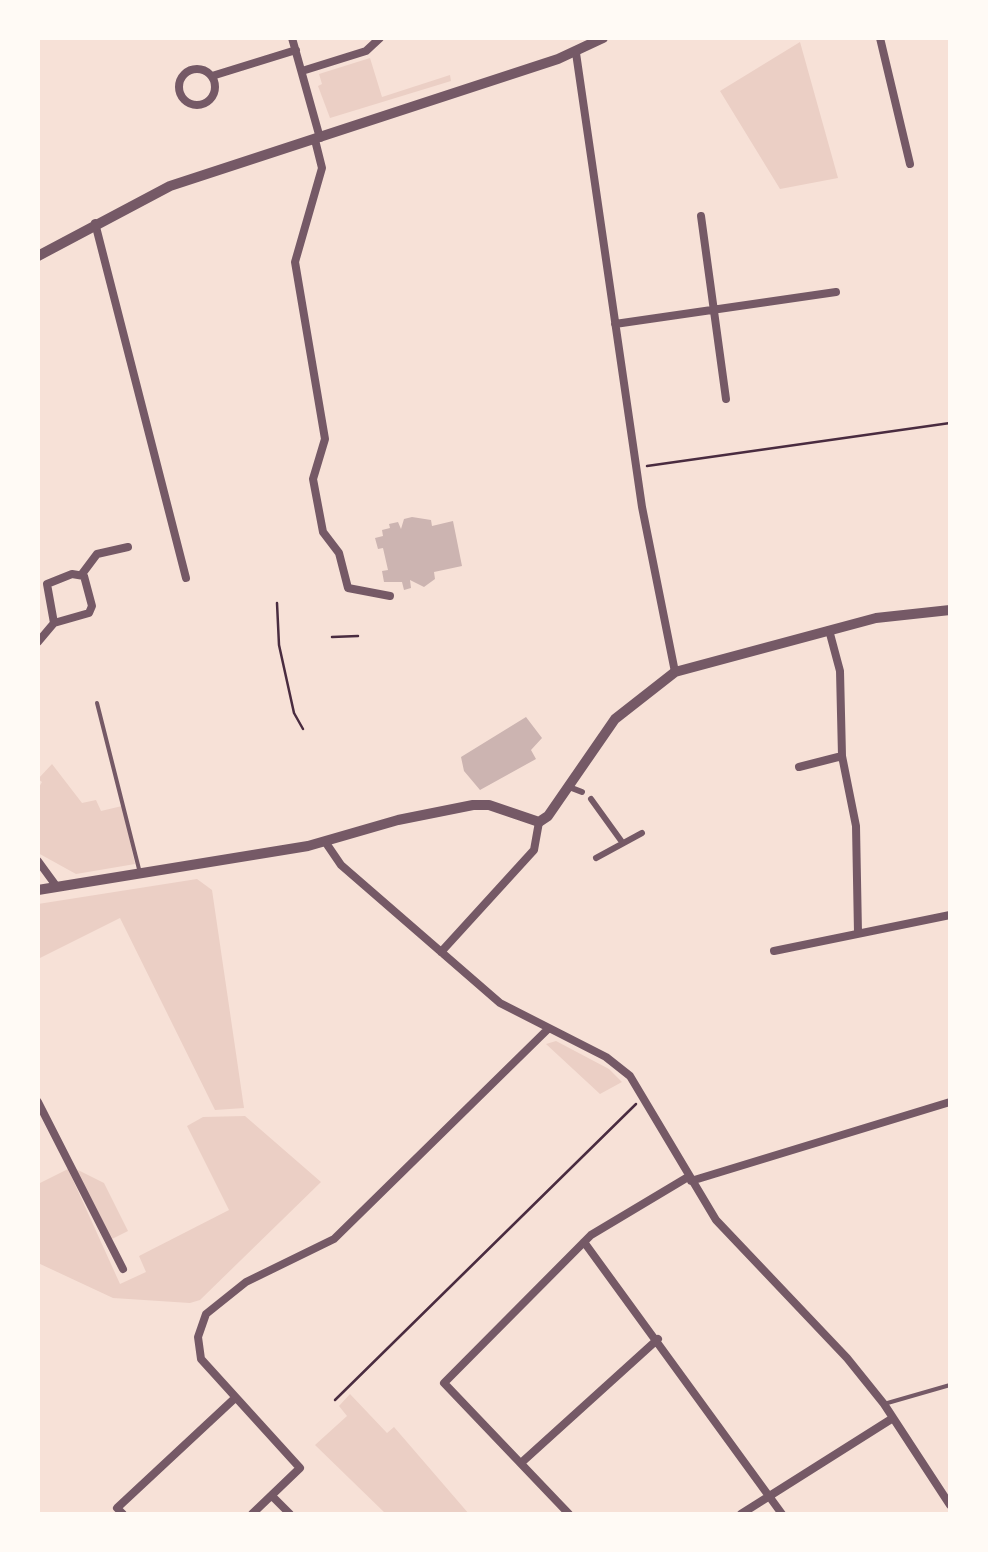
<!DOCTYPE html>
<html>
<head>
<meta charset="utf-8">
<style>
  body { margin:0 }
  #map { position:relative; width:988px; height:1552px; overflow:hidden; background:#f7e1d7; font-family:"Titillium Web",sans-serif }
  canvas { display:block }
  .frame { position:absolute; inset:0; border:40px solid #fffaf5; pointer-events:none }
</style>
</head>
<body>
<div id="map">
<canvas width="988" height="1552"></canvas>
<div class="frame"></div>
</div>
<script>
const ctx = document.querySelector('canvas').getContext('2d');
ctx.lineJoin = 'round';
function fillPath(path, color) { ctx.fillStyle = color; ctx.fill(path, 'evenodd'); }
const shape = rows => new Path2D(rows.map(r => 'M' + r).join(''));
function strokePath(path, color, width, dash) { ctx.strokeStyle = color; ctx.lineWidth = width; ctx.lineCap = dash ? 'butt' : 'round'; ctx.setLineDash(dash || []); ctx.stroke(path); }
const green = shape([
  [800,42,838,178,780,189,720,91],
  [370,58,382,97,450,75,451,81,330,118,318,86,322,84,319,74],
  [52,764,82,803,96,800,101,811,122,806,135,864,76,874,38,853,38,789,42,782,38,779],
  [197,879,212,890,244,1108,215,1110,120,918,38,959,38,904],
  [556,1041,609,1069,622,1082,600,1094,546,1044],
  [245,1116,321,1182,200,1300,190,1303,113,1298,38,1263,38,1184,68,1169,120,1284,146,1272,139,1256,229,1210,187,1126,203,1117],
  [76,1169,104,1183,128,1231,112,1239],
  [350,1394,387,1433,394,1427,469,1514,386,1514,315,1445,347,1416,339,1406]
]);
const building = shape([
  [412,517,431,520,432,526,453,521,462,566,434,572,435,579,424,587,410,580,411,588,404,590,402,582,384,582,382,571,388,570,383,548,378,549,375,538,383,536,382,530,390,528,389,524,398,522,401,529,404,519],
  [526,717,542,738,531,750,536,759,480,790,464,771,461,757]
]);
const path = shape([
  [647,466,950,423],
  [277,603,279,645,294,713,303,729],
  [332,637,358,636],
  [335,1400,636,1104]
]);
const service = shape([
  [97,703,140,873],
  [884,1404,950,1385]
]);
const pedestrian = shape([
  [569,787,582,792],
  [591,799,622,842],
  [596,858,642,833]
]);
const minor = shape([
  [292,38,320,138],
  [880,38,910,164],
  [576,53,642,507,675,672],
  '179 87a18 18 0 1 1 36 0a18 18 0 1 1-36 0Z',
  [302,71,366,51,380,38],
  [212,76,296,50],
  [315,140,322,168,295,262,325,439,313,479,323,532,339,553,348,588,390,596],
  [701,216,726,399],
  [95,223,186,578],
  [615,324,836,292],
  [82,574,97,554,128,547],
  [829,630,840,671,842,756,856,826,858,933],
  [38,642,54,623,89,613,92,606,84,576,72,574,47,584,54,623],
  [799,767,842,756],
  [326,843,341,865,500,1003,606,1057,630,1076,716,1220,847,1358,884,1404,950,1505],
  [38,861,57,887],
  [774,951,950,915],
  [441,952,534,850,539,822],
  [38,1102,123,1269],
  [691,1181,950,1102],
  [584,1242,782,1514],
  [521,1463,658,1339],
  [272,1496,290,1514],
  [123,1514,117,1508,234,1399],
  [252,1514,300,1468,201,1359,198,1337,206,1314,246,1282,334,1239,548,1029],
  [569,1514,444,1383,591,1235,688,1177],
  [741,1514,893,1418]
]);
const tertiary = shape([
  [38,256,170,186,558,59,603,38],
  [38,890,308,846,398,820,473,805,489,805,539,822,548,816,615,719,675,672,876,618,950,610]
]);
fillPath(green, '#ebcfc5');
fillPath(building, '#ccb4b1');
strokePath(path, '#4a2c40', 2.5);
strokePath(service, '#755966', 4);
strokePath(pedestrian, '#755966', 6);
strokePath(minor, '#755966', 8);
strokePath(tertiary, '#755966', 10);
</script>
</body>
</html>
